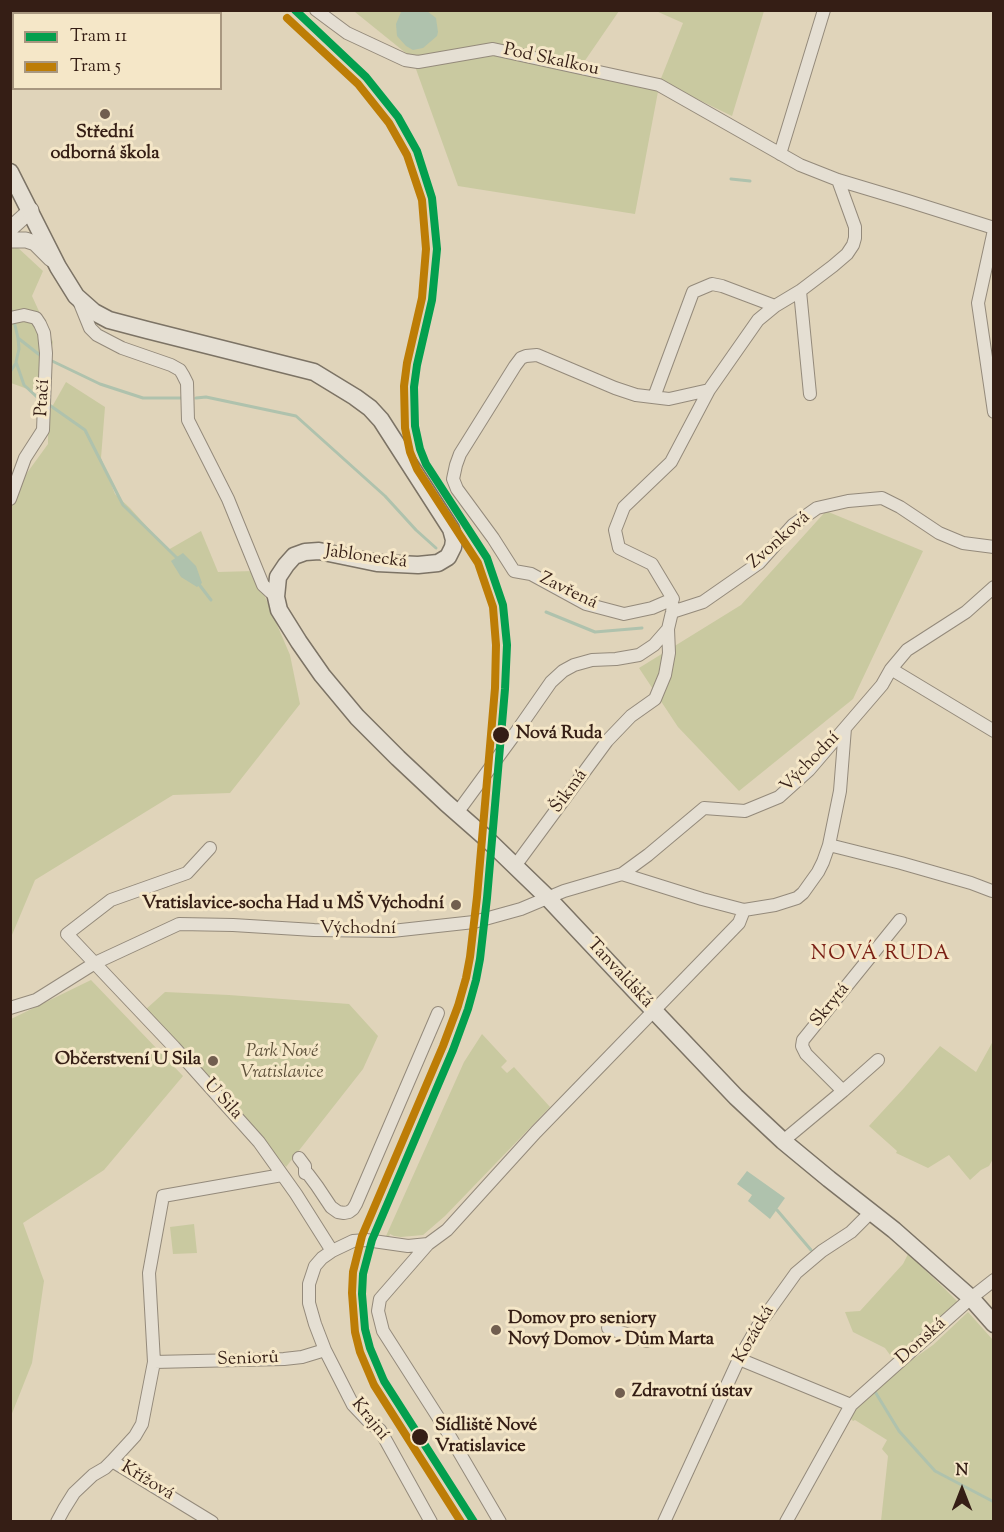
<!DOCTYPE html>
<html>
<head>
<meta charset="utf-8">
<style>
  body { margin:0 }
  #map { position:relative; width:1004px; height:1532px; overflow:hidden; background:#e0d4ba; font-family:"Sorts Mill Goudy",serif }
  canvas { display:block }
  .frame { position:absolute; inset:0; border:12px solid #351e15; pointer-events:none }
  .legend { position:absolute; left:12px; top:12px; width:210px; height:78px; box-sizing:border-box; background:#f5e7c8; border:2px solid #a89780; margin:0; padding:8px 10px; list-style:none; font-size:18px; color:#351e15 }
  .legend li { display:flex; align-items:center; gap:12px; height:30px }
  .legend b { width:30px; border:2px solid #a89780 }
  .north { position:absolute; left:932px; top:1460px; width:60px; height:60px; -webkit-text-stroke:4px #f5e7c8; paint-order:stroke; rotate:0deg; font-size:16px; font-weight:700; line-height:24px; text-align:center; color:#351e15 }
  .north::after { content:''; display:block; margin:auto; width:21px; height:27px; background:#351e15; clip-path:polygon(50% 0,100% 100%,50% 72%,0 100%) }
</style>
</head>
<body>
<div id="map">
<canvas width="1004" height="1532"></canvas>
<div class="frame"></div>
<ul class="legend">
<li><b style="height:8px;background:#039f4e"></b>Tram 11</li>
<li><b style="height:8px;background:#bd7d06"></b>Tram 5</li>
</ul>
<div class="north">N</div>
</div>
<script>
const ctx = document.querySelector('canvas').getContext('2d');
ctx.lineJoin = 'round';
function fillPath(path, color) { ctx.fillStyle = color; ctx.fill(path, 'evenodd'); }
const shape = rows => new Path2D(rows.map(r => 'M' + r).join(''));
function strokePath(path, color, width, dash) { ctx.strokeStyle = color; ctx.lineWidth = width; ctx.lineCap = dash ? 'butt' : 'round'; ctx.setLineDash(dash || []); ctx.stroke(path); }
function write(font, color, halo, rows, align = 'center') {
  ctx.font = font + ' "Sorts Mill Goudy",serif'; ctx.lineWidth = 6; ctx.setLineDash([]); ctx.textBaseline = 'middle'; ctx.strokeStyle = halo; ctx.fillStyle = color; for (const [text, x, y, turn = 0] of rows) {
    ctx.save(); ctx.translate(x, y); ctx.rotate((+turn || 0) * Math.PI / 180); ctx.textAlign = isNaN(turn) ? turn : align; if (halo) ctx.strokeText(text, 0, 0); ctx.fillText(text, 0, 0); ctx.restore();
  }
}
const green = shape([
  [355,10,619,11,584,62,660,81,683,23,656,11,764,11,732,116,660,81,635,214,458,186,412,58,355,12],
  [16,246,43,271,32,296,53,342,41,394,11,383,10,249],
  [66,382,105,407,101,458,115,494,130,508,168,550,201,531,218,572,254,571,290,655,300,704,230,793,173,795,35,880,12,935,11,934,11,495,48,444,48,414],
  [826,511,923,551,853,699,739,791,678,727,639,668,741,605],
  [91,980,183,1076,104,1170,23,1223,44,1281,32,1363,11,1416,11,1019],
  [165,992,229,995,349,1004,378,1036,363,1069,286,1167,242,1116,145,1010],
  [482,1034,507,1061,501,1067,507,1073,514,1067,550,1107,445,1216,423,1235,401,1237,394,1236,390,1234,389,1237,386,1236,464,1062],
  [993,1041,993,1159,989,1166,981,1170,970,1180,949,1155,928,1168,896,1153,897,1151,869,1126,904,1088,940,1046,976,1072],
  [194,1224,197,1253,173,1254,170,1227],
  [908,1254,945,1289,960,1304,921,1337,893,1359,885,1348,853,1332,845,1312,860,1311,903,1264],
  [968,1312,993,1340,993,1521,881,1521,888,1456,882,1449,887,1440,855,1420,853,1421,849,1417,868,1396,892,1374,933,1345]
]);
const water = shape([
  [404,10,427,11,436,18,438,32,437,36,423,48,413,50,406,46,397,36,396,24,401,12],
  [183,553,196,566,202,583,197,587,181,577,171,561],
  [747,1171,785,1198,770,1219,748,1201,752,1195,737,1184]
]);
const stream = shape([
  [731,179,750,181],
  [10,307,11,310],
  [14,321,18,338,41,356],
  [18,338,19,349,16,362,24,385,37,397],
  [50,360,100,384,143,398,183,398],
  [10,372,16,363],
  [196,398,206,397,296,416,385,496,416,530,436,548],
  [48,404,85,430,123,505,178,559],
  [198,583,211,600],
  [546,612,595,632,642,628],
  [777,1210,811,1250],
  [874,1390,899,1431,935,1471,994,1502]
]);
const minor = shape([
  [316,10,347,33,405,60,418,62,493,49,659,85,800,165,838,180,908,201,994,228],
  [780,154,824,10],
  [994,230,978,303,994,412],
  [800,291,810,394],
  [79,301,90,328,97,335,122,348,171,365,180,370,183,375,187,383,188,420,228,499,263,585,276,597],
  [10,318,24,315,36,318,40,324,44,333,46,353,43,430,25,458,10,499],
  [709,390,669,399,636,395,615,388,537,355,526,356,521,358,515,366,460,454,456,465,453,479,457,489,493,538,514,571,531,574,586,604,624,614,652,608,673,599,652,564,619,548,615,530,624,507,671,462,709,390,758,320,775,306,800,291,833,266,847,254,853,245,855,238,855,227,838,180],
  [654,397,693,292,712,284,722,286,775,306],
  [672,612,703,602,759,563,793,525,817,508,848,501,882,498,900,507,939,533,963,543,994,547],
  [891,669,994,731],
  [457,813,512,738,551,682,563,671,574,665,592,660,616,659,639,655,654,645,668,629,672,612,673,606],
  [829,845,901,863,971,883,992,891],
  [210,848,187,873,111,900,67,934,174,1047,259,1142,296,1194,332,1251],
  [515,866,607,741,631,716,655,699,665,675,669,653,668,629],
  [622,874,702,899,744,910,775,905,797,898,803,893,818,872,823,862,829,845,840,791,845,728,882,685,891,669,907,650,966,612,994,587],
  [10,1008,36,1000,95,963,179,924,233,925,314,930,392,931,474,922,521,909,564,891,622,874,648,855,704,808,745,811,779,797,809,770,845,728],
  [843,1091,806,1054,802,1046,803,1040,900,920],
  [783,1141,843,1091,878,1060],
  [299,1158,305,1166,305,1173,308,1174,317,1186,331,1207,338,1212,344,1213,349,1212,353,1209,356,1204,438,1013],
  [428,1244,408,1246,366,1240,353,1241,332,1251,322,1258,315,1266,309,1284,309,1303,315,1324,325,1350,353,1405,370,1423,380,1430,431,1522],
  [608,1328,647,1341],
  [739,1359,851,1405],
  [154,1362,284,1359,302,1357,325,1350],
  [112,1461,212,1522],
  [57,1522,64,1509,74,1493,93,1475,105,1468,112,1461,135,1436,142,1424,154,1362,149,1273,163,1196,282,1175],
  [500,1522,445,1428,383,1331,378,1311,380,1299,428,1244,447,1230,536,1132,739,923,744,910],
  [664,1522,739,1359,758,1326,796,1273,822,1251,851,1232,871,1212],
  [786,1522,851,1405,971,1298,994,1280]
]);
const tertiary = shape([
  [10,229,31,210],
  [10,240,26,240,35,243,51,259]
]);
const secondary = shape([
  [10,172,58,267,76,296,94,312,109,320,147,330,314,372,355,397,370,408,381,420,451,529,454,540,453,547,448,557,438,563,418,565,377,563,319,551,305,552,294,556,286,565,278,577,276,597,279,610,299,642,322,675,357,717,398,758,446,803,487,839,548,898,639,995,736,1097,783,1141,829,1179,894,1230,971,1298,994,1324]
]);
const tram1 = shape([
  [295,10,366,77,398,117,417,151,432,198,437,249,432,300,417,365,414,387,415,426,420,449,426,464,487,558,503,605,507,645,505,689,487,898,480,959,476,980,468,1009,453,1050,372,1240,363,1274,362,1294,365,1329,370,1348,384,1381,474,1522]
]);
const tram2 = shape([
  [287,18,358,84,389,123,407,155,422,200,426,249,422,298,407,363,404,386,405,428,410,452,417,469,478,563,493,607,496,645,495,688,477,897,470,957,466,978,458,1006,443,1046,362,1236,353,1272,352,1293,355,1332,360,1352,374,1385,461,1522]
]);
const markers = [
  [105,114,6,"#715e4f"],
  [501,735,9,"#351e15"],
  [456,905,6,"#715e4f"],
  [213,1061,6,"#715e4f"],
  [496,1330,6,"#715e4f"],
  [620,1393,6,"#715e4f"],
  [420,1437,9,"#351e15"]
];
const streetNames = [
  ["Pod Skalkou",551,61,12],
  ["Ptačí",44,398,-87],
  ["Zvonková",780,541,-42],
  ["Jablonecká",366,558,8],
  ["Zavřená",568,592,26],
  ["Východní",811,763,-46],
  ["Šikmá",570,792,-54],
  ["Východní",358,930],
  ["Tanvaldská",619,974,47],
  ["Skrytá",831,1006,-51],
  ["U Sila",222,1100,48],
  ["Kozácká",755,1335,-60],
  ["Donská",922,1342,-42],
  ["Seniorů",248,1360,-2],
  ["Krajní",369,1420,51],
  ["Křížová",147,1482,31]
];
const poiNames = [
  ["Střední",105,134,"center"],
  ["odborná škola",105,155,"center"],
  ["Vratislavice-socha Had u MŠ Východní",444,905],
  ["Občerstvení U Sila",201,1061],
  ["Domov pro seniory",508,1320,"left"],
  ["Nový Domov - Dům Marta",508,1341,"left"],
  ["Zdravotní ústav",632,1393,"left"]
];
const stopNames = [
  ["Nová Ruda",516,735],
  ["Sídliště Nové",435,1427],
  ["Vratislavice",435,1448]
];
const parkNames = [
  ["Park Nové",282,1053],
  ["Vratislavice",282,1074]
];
const neighbourhoodNames = [
  ["NOVÁ RUDA",881,956]
];
fillPath(green, '#c9c9a0');
fillPath(water, '#afc2ad');
strokePath(stream, '#afc2ad', 3);
strokePath(minor, '#948a7b', 14);
strokePath(tertiary, '#948a7b', 17);
strokePath(secondary, '#7c7365', 19);
strokePath(minor, '#e5dfd3', 12);
strokePath(tertiary, '#e5dfd3', 15);
strokePath(secondary, '#e5dfd3', 16);
strokePath(tram1, '#039f4e', 8);
strokePath(tram2, '#bd7d06', 8);
for (const [x, y, r, color] of markers) { const dot = new Path2D(); dot.arc(x, y, r, 0, 2 * Math.PI); ctx.fillStyle = color; ctx.fill(dot); strokePath(dot, '#f5e7c8', 2); }
write('18px', '#351e15', '#f5e7c8', streetNames);
write('bold 18px', '#351e15', '#f5e7c8', poiNames, 'right');
write('bold 18px', '#351e15', '#f5e7c8', stopNames, 'left');
write('italic 18px', '#5c4f38', '#f5e7c8', parkNames);
ctx.letterSpacing = '1.5px';
write('20px', '#7a1f14', '#f5e7c8', neighbourhoodNames);
ctx.letterSpacing = '0px';
</script>
</body>
</html>
